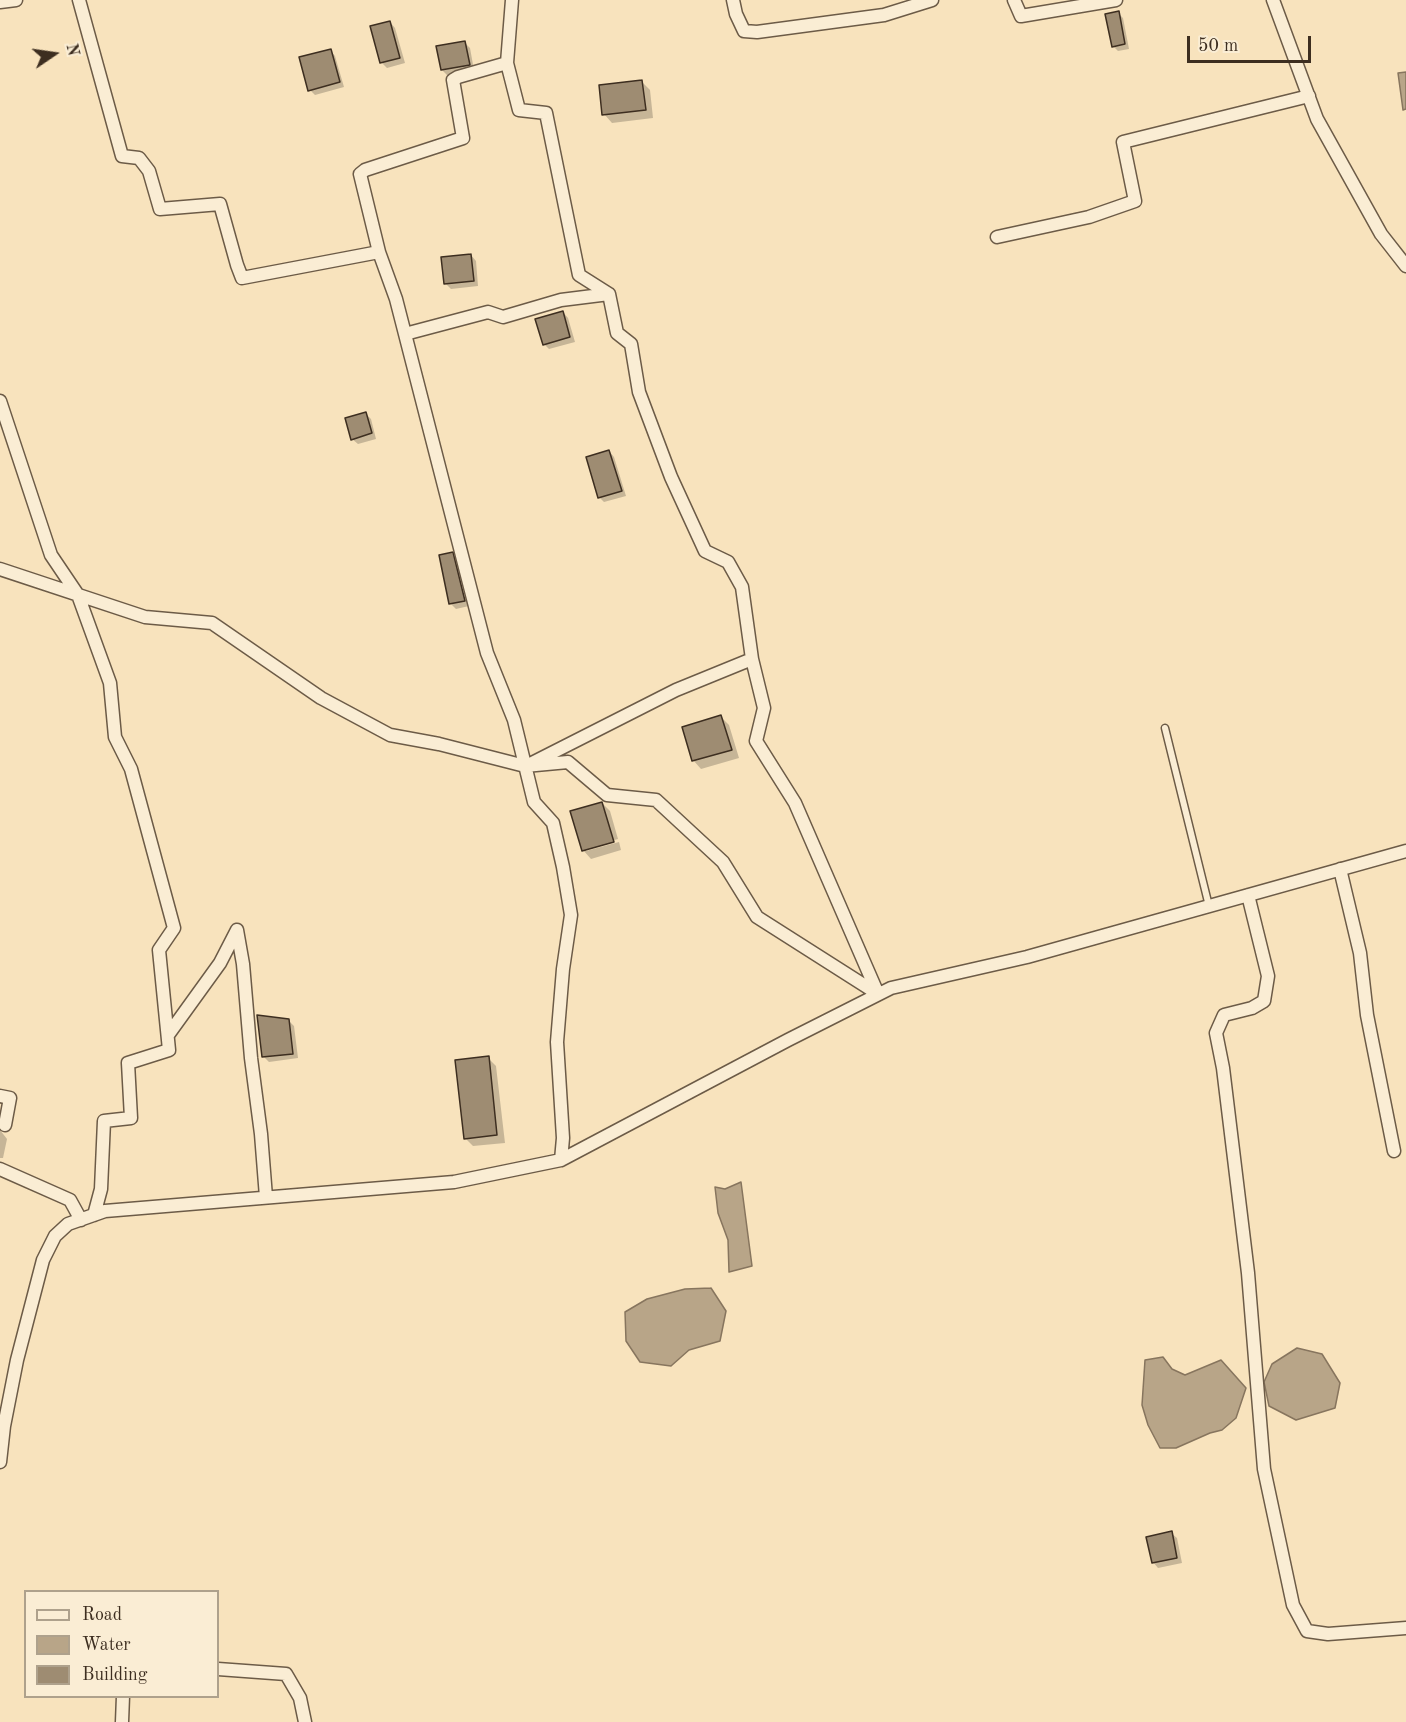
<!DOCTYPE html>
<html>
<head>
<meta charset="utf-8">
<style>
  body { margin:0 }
  #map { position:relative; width:1406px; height:1722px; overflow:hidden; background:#f8e3bd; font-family:"Old Standard TT",serif }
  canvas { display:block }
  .legend { position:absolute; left:24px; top:1590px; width:195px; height:108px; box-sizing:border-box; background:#faedd4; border:2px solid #aea18c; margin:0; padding:8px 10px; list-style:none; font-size:18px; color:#3d2e20 }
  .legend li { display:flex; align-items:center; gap:12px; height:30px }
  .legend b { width:30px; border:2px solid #aea18c }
  .north { position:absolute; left:24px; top:24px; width:60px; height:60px; -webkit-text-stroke:4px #faedd4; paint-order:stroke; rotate:77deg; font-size:16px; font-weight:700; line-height:24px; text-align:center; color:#3d2e20 }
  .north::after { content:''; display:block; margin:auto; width:21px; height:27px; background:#3d2e20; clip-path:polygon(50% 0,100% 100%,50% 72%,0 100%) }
  .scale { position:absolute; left:1187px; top:36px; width:124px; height:27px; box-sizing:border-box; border:3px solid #3d2e20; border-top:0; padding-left:8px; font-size:18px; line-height:21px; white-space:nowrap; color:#3d2e20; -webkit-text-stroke:4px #faedd4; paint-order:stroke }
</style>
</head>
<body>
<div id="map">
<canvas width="1406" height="1722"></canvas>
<ul class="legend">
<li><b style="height:8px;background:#faedd4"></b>Road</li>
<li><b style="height:16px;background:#b8a588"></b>Water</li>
<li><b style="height:16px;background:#9e8c72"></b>Building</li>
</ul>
<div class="north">N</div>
<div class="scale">50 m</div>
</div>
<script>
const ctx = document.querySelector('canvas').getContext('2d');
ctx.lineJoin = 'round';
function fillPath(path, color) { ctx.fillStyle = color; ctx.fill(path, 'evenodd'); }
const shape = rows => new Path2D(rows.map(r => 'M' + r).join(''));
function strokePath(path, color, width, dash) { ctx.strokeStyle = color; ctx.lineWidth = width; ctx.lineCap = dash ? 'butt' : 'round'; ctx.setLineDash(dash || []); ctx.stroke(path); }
const water = shape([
  [1406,72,1406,109,1403,110,1398,73,1406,72],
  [741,1182,752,1266,729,1272,728,1240,718,1213,715,1187,725,1189,741,1182],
  [711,1288,726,1311,720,1341,689,1350,671,1366,640,1362,626,1341,625,1312,647,1299,685,1289,711,1288],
  [1297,1348,1322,1354,1340,1383,1335,1408,1296,1420,1269,1406,1264,1382,1272,1364,1297,1348],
  [1163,1357,1172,1369,1185,1375,1221,1360,1246,1388,1236,1418,1222,1430,1210,1433,1176,1448,1160,1448,1148,1425,1142,1405,1145,1360,1163,1357]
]);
const shadow = shape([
  [1118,13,1123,18,1129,49,1118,51,1113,46],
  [390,22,395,28,405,63,387,68,382,63],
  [465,43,470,48,474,70,447,75,442,70],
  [330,50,335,56,344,87,315,95,310,90],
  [642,82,650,90,653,118,612,123,604,114],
  [471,255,476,261,478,286,451,289,446,284],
  [563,312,568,318,575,342,549,349,544,344],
  [366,414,371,419,376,439,358,444,352,439],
  [609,451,614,457,626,496,604,502,599,497],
  [452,554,457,559,469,606,456,609,451,604],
  [721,717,729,725,739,758,701,769,693,760],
  [602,803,610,811,618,839,586,848,586,851,619,842,621,850,591,859,583,850],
  [289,1021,294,1026,298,1058,269,1062,264,1057],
  [488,1058,496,1066,505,1143,473,1146,465,1138],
  [0,1130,7,1139,3,1158,0,1158],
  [1171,1533,1177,1538,1182,1563,1158,1568,1153,1562]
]);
const building = shape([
  [1119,11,1125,44,1112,47,1105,14,1119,11],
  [390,21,400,58,380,63,370,26,390,21],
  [465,41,470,65,441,70,436,46,465,41],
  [331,49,340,82,308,91,299,57,331,49],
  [642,80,646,110,602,115,599,85,642,80],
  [471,254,474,281,444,284,441,257,471,254],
  [563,311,570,337,543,345,535,319,563,311],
  [366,412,372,433,351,440,345,418,366,412],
  [609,450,622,491,598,498,586,457,609,450],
  [453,552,465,601,449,604,439,555,453,552],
  [721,715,732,750,692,761,682,727,721,715],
  [602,802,614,842,582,851,570,811,602,802],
  [257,1015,289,1019,293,1054,262,1057,257,1015],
  [489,1056,497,1135,464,1139,455,1060,489,1056],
  [1172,1531,1177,1558,1152,1563,1146,1537,1172,1531]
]);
const lane = shape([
  [1165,728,1209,906]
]);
const street = shape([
  [512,0,507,63,519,110,546,113,579,275,609,294,617,333,631,344,639,392,671,477,705,551,728,562,742,587,752,659,764,708,756,741,795,803,878,994],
  [733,0,736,14,744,31,757,32,884,15,932,0],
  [1014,0,1021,16,1116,0],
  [1273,0,1317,119,1381,234,1406,266],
  [0,2,16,0],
  [997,237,1089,217,1135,201,1123,142,1309,96],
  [379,252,360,174,365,170,463,138,453,80,458,77,507,63],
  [405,334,488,312,503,317,561,300,609,294],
  [0,401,51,555,78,595,110,683,115,737,131,769,174,928,159,950,169,1050,128,1063,131,1118,104,1121,101,1189,94,1215],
  [0,569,145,617,212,623,321,698,390,735,439,744,525,766,568,762,607,795,656,800,723,862,757,917,878,994],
  [532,763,676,690,752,659],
  [1340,869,1360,953,1367,1015,1394,1151],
  [1248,895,1268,976,1264,1001,1252,1008,1224,1015,1216,1033,1223,1068,1248,1273,1264,1469,1293,1605,1307,1631,1328,1634,1406,1628],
  [237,930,243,964,251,1058,261,1134,266,1197],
  [168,1035,220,963,237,930],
  [0,1096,10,1098,5,1125],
  [561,1160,788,1040,891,988,1027,957,1406,851],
  [0,1169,70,1200,81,1220],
  [0,1462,4,1426,17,1360,43,1260,55,1236,68,1224,105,1211,454,1182,561,1160,563,1138,557,1042,563,969,571,915,563,867,553,823,534,802,514,720,487,653,396,299,379,252,242,278,237,265,220,204,160,209,149,171,139,158,122,156,79,0],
  [218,1669,286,1674,300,1698,305,1722],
  [122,1722,123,1696]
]);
fillPath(water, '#b8a588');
strokePath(water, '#87755e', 1.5);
fillPath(shadow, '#0003');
fillPath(building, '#9e8c72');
strokePath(building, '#3d2e20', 1.5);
strokePath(lane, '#6c5b47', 9);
strokePath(street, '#6c5b47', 15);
strokePath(lane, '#faedd4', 6);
strokePath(street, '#faedd4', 12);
</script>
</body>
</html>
